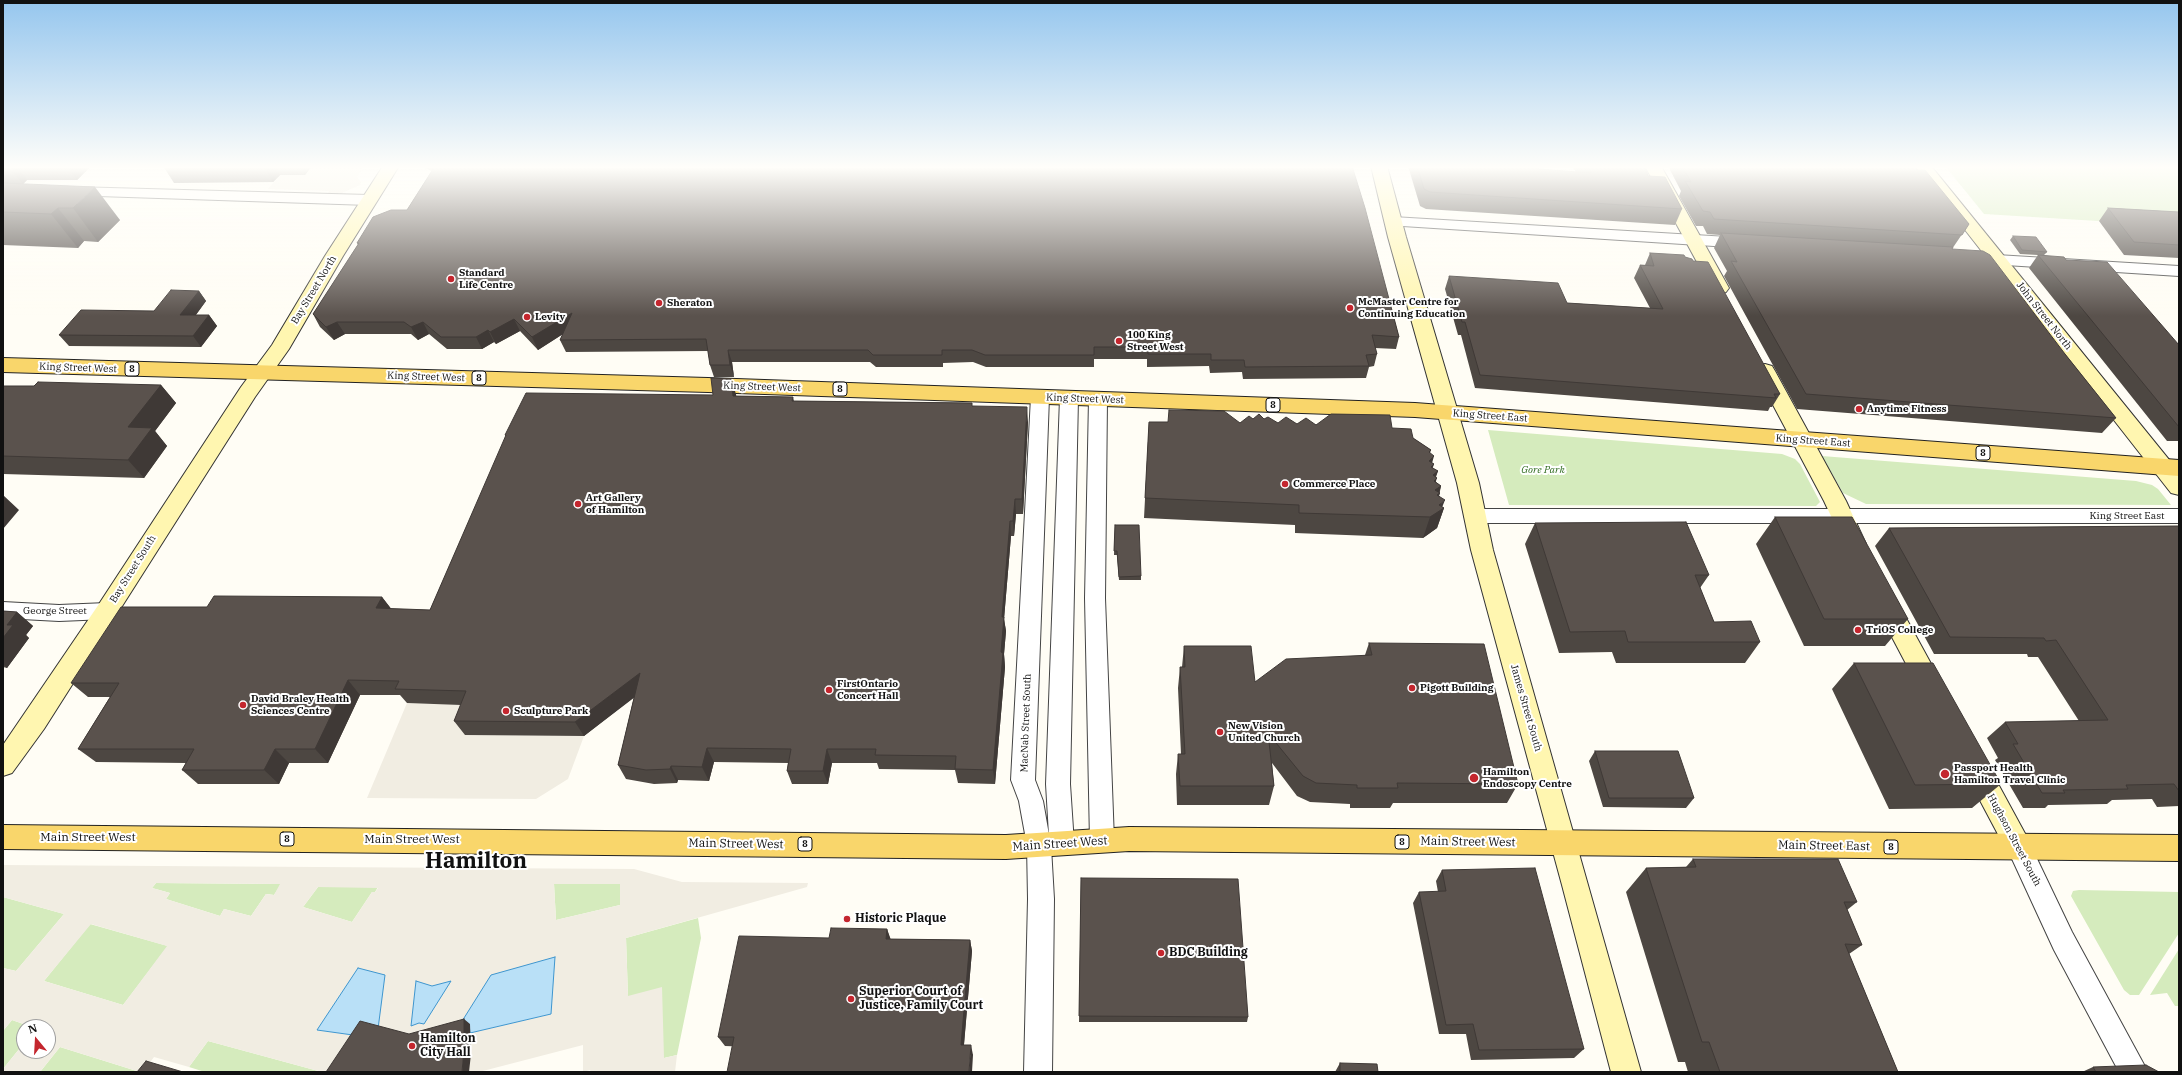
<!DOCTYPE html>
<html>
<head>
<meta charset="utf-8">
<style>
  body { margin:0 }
  #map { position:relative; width:2182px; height:1075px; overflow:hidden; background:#fffdf5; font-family:"IBM Plex Serif",serif }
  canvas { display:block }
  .frame { position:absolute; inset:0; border:4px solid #111; pointer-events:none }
  .north { position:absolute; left:16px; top:1019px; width:40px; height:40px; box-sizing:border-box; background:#fff; border:1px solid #a0a0a0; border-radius:50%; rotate:342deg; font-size:11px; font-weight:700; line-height:16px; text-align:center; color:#111 }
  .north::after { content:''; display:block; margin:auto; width:14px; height:18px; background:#c4262e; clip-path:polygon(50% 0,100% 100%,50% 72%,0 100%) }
</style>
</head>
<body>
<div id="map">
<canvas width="2182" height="1075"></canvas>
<div class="frame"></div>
<div class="north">N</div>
</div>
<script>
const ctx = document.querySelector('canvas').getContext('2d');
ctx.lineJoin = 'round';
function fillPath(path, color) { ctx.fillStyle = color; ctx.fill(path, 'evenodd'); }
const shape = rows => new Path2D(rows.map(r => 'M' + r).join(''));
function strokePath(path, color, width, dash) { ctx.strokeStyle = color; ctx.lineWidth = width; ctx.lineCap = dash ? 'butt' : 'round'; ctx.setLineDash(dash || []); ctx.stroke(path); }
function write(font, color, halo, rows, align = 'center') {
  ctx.font = font + ' "IBM Plex Serif",serif'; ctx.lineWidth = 4; ctx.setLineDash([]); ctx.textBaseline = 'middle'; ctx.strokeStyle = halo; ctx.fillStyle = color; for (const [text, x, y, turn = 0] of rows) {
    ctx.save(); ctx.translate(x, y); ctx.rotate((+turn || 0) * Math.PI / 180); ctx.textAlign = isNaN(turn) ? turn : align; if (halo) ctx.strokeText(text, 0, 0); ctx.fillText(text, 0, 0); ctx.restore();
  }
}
const green = shape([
  [1945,166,2177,166,2179,167,2179,226,1984,214],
  [1488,430,1782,454,1795,459,1800,464,1820,502,1816,506,1509,505],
  [1822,456,2136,481,2152,485,2158,489,2171,505,1866,504,1843,493],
  [156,883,281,884,274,895,266,894,251,916,224,909,220,916,166,899,170,893,152,888],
  [554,884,620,884,620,905,556,920],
  [318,887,378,887,375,892,372,892,352,922,303,907],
  [2079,890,2179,892,2179,933,2139,995,2130,995,2124,990,2071,896,2073,891],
  [3,897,64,914,16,971,3,968],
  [698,918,701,938,677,1055,664,1058,628,997,626,938],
  [90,924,168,946,123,1005,44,981],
  [2179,949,2179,1006,2175,1006,2167,993,2150,995],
  [12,1020,32,1027,24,1027,24,1043,3,1069,3,1031],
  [208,1041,322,1072,205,1072,189,1067],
  [60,1047,140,1072,40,1072]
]);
const plaza = shape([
  [312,166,364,166,357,177,361,182,360,185,342,193,328,193,329,191,268,189,280,175,305,175],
  [407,703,477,705,465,735,584,736,568,779,536,799,367,798],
  [3,865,634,869,682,882,808,883,807,887,626,938,628,996,662,987,664,1058,677,1055,675,1072,591,1072,590,1070,583,1072,583,1045,479,1072,469,1072,470,1033,551,1014,459,1026,431,1035,317,1030,360,1036,337,1072,322,1072,208,1041,189,1067,154,1057,143,1072,140,1072,60,1047,40,1072,3,1072,3,1069,24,1043,24,1051,48,1051,48,1027,32,1027,12,1020,3,1031,3,968,16,971,64,914,3,897],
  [156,883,280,884,274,895,266,894,251,916,224,909,220,916,166,899,170,893,152,888],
  [554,884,620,884,620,905,556,920],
  [318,887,378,888,375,892,372,892,352,922,303,907],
  [91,924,167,946,123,1005,44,981]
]);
const water = shape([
  [555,957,551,1014,470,1033,469,1025,459,1026,491,975,555,957],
  [358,968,385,975,378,1029,360,1036,317,1030,358,968],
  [416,981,432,986,451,981,424,1024,419,1023,411,1026,416,981]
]);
const street = shape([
  [73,187,369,195,374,197,377,200,374,203,369,205,68,195,65,192,68,189,73,187],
  [1393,217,1745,238,1751,240,1753,243,1751,246,1745,248,1387,225,1385,222,1387,219,1393,217],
  [1980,254,2179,266,2179,276,1974,263,1972,259,1974,255,1980,254],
  [1040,391,1046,393,1049,397,1035,780,1043,801,1049,835,1046,784,1060,398,1063,394,1069,392,1075,394,1078,398,1070,784,1074,844,1071,852,1062,855,1053,852,1051,847,1054,899,1052,1072,1024,1072,1028,899,1027,845,1019,801,1011,780,1031,397,1034,393,1040,391],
  [1098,393,1104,395,1107,399,1105,598,1114,841,1111,849,1102,852,1093,849,1090,841,1085,598,1089,399,1092,395,1098,393],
  [1474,509,2179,509,2179,523,1474,523,1467,521,1464,516,1467,511,1474,509],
  [3,602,59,605,107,603,114,605,118,611,114,617,107,619,59,621,3,618,3,602],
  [2019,837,2028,840,2072,932,2148,1072,2119,1072,2054,950,2007,848,2010,840,2019,837]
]);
const secondary = shape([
  [383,166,399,166,343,256,289,349,255,397,44,729,12,773,3,776,3,745,99,604,241,387,272,345,325,256,383,166],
  [1371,166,1387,166,1406,237,1479,483,1493,550,1641,1072,1611,1072,1562,885,1471,550,1457,483,1388,237,1371,166],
  [1645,166,1661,166,1729,288,1726,292,1720,294,1714,292,1711,288,1645,166],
  [1915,166,1931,166,2179,472,2179,495,2171,493,1915,166],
  [1765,364,1772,366,1775,371,1846,501,1866,544,1863,550,1855,553,1847,550,1844,544,1824,501,1755,371,1758,366,1765,364],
  [1886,594,1894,596,1941,682,1944,689,1941,696,1932,699,1923,696,1874,603,1878,596,1886,594],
  [1975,755,1984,758,2028,839,2032,848,2028,857,2019,861,2010,857,1966,774,1962,766,1966,758,1975,755]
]);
const primary = shape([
  [3,358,708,378,1415,403,2179,460,2179,476,1415,417,708,392,3,372,3,358],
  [3,825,1006,835,1129,827,2179,835,2179,861,1129,851,1006,859,3,849,3,825]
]);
const wall = shape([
  [3,166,91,166,77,180,27,180,23,184,120,220,98,242,84,241,78,248,3,245],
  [163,166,312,166,305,175,280,175,273,182,174,183],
  [420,166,1352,166,1399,337,1396,349,1375,348,1377,354,1374,366,1369,367,1366,378,1243,379,1242,372,1210,373,1209,366,1147,367,1147,359,1094,359,1094,367,986,367,973,362,943,363,943,367,876,367,870,362,732,362,734,377,714,377,710,365,708,351,566,352,560,340,563,334,538,350,520,331,496,344,494,342,482,349,447,349,429,334,418,340,411,334,345,334,334,340,320,327,313,314,358,245,357,243,407,210,432,171],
  [1408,166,1538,166,1539,169,1576,172,1572,166,1645,166,1648,176,1682,209,1675,225,1426,209,1420,206],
  [1668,166,1913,166,1917,170,1969,224,1952,249,2065,354,2116,418,2102,433,1797,409,1724,276,1727,271,1714,248,1720,235,1707,234,1703,226,1696,226,1679,196,1681,191],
  [2108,208,2179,212,2179,258,2124,255,2099,221],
  [2013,236,2047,252,2044,255,2066,260,2179,345,2179,441,2167,441,2029,268,2038,255,2020,254,2010,240],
  [1650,253,1685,257,1693,261,1780,394,1772,407,1770,407,1768,411,1475,388,1461,335,1458,335,1445,289,1449,276,1567,303,1650,308,1634,278,1640,265,1645,265],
  [199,291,206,301,196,315,209,315,217,326,201,347,69,346,59,335,154,311],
  [161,385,176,403,155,431,167,446,144,478,3,474,3,386,34,386],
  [736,394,736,396,793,397,794,401,972,403,972,406,1028,422,1023,514,1016,514,1014,536,1011,536,1004,619,1006,631,1004,654,1005,667,995,784,958,783,955,770,879,769,877,763,832,763,828,784,792,784,787,771,788,763,714,762,709,781,678,780,677,783,654,784,626,779,618,765,634,697,584,736,465,735,454,721,461,705,407,703,400,695,360,695,328,763,289,763,279,784,198,784,182,770,186,763,96,762,78,749,110,697,88,697,71,683,207,607,382,597,391,609,430,610,506,437,505,435,713,395],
  [1253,419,1264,419,1278,423,1392,428,1413,438,1431,450,1430,453,1432,463,1434,464,1432,468,1438,471,1436,477,1436,482,1441,486,1439,496,1442,507,1444,508,1437,528,1423,538,1295,533,1295,525,1144,518,1149,422,1240,423],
  [1775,517,1908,619,1885,646,1804,646,1756,544],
  [1535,523,1709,575,1700,588,1714,622,1760,642,1745,663,1616,663,1612,652,1559,653,1525,544],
  [1115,525,1141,576,1141,580,1119,580,1117,555,1114,555],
  [2179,526,2179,806,2157,807,2152,799,2112,800,2107,804,2048,805,2045,808,2023,808,1995,760,1998,758,1987,738,2005,722,2079,721,2038,657,2028,657,2027,654,1934,654,1875,546,1889,528],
  [3,611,17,612,33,626,26,635,29,638,7,668,3,667],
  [1369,643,1518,784,1507,803,1393,803,1390,808,1350,808,1350,804,1310,802,1297,796,1272,763,1274,786,1269,805,1177,805,1176,774,1178,754,1181,754,1178,688,1180,667,1182,667,1184,646,1255,682,1365,655],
  [1854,663,2001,784,1972,808,1889,809,1832,689],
  [1595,751,1694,798,1686,808,1603,807,1589,761],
  [1693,859,1857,902,1847,910,1862,945,1849,954,1898,1072,1907,1072,1688,1072,1685,1062,1678,1062,1626,892,1646,868,1686,867],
  [1442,870,1584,1049,1574,1058,1471,1060,1466,1034,1439,1034,1413,903,1419,892,1438,892,1436,881],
  [1081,878,1248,1017,1247,1022,1079,1022],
  [887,929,890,939,970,940,972,951,964,1045,973,1055,725,1046,718,1037,829,938],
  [1340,1063,1378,1072,1335,1072],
  [2093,1067,2159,1072,2082,1072]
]);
const shadedWall = shape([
  [17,166,27,180,23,184,12,171],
  [68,166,91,166,77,180,67,167],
  [263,166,274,166,280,175,273,182],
  [299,166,312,166,305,175],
  [95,187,120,220,98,242,73,208],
  [58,208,84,241,78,248,51,214],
  [199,291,206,301,188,325,180,315],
  [572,313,577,325,538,350,532,337],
  [209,315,217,326,201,347,193,336],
  [514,319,520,331,496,344,490,332],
  [337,322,345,334,334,340,326,327],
  [423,322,429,334,418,340,411,327],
  [488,330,494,342,482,349,476,337],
  [728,350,732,362,734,377,730,365],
  [731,379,736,394,738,412,733,396],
  [161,385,176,403,155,431,167,446,144,478,128,460,128,427],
  [1027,407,1028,422,1023,514,1022,499],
  [1434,456,1431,467,1434,464,1427,485,1429,461],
  [1438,471,1434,480,1437,478,1430,499,1433,475],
  [1441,486,1439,493,1440,493,1433,513,1435,490],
  [3,495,19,510,3,529],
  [1015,499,1016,514,1014,536,1013,521],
  [1445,500,1441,510,1444,508,1437,528,1423,538,1430,517,1439,505],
  [1010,521,1011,536,1004,619,1006,631,1004,654,1005,667,995,784,993,770,1001,652,1002,617],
  [382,597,393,611,376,608],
  [17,612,33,626,26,635,29,638,7,668,3,664,3,638,7,625],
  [640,673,648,687,584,736,575,722],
  [348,680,360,695,328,763,315,749],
  [707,748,714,762,709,781,702,767],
  [275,749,289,763,279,784,264,770],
  [827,749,832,763,828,784,823,771],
  [671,766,678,780,677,783,670,769],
  [887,929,891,940,886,939],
  [970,940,972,951,963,1055,961,1045],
  [464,1019,470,1024,471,1054,469,1072,462,1072],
  [971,1045,973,1055,972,1072,969,1072]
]);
const building = shape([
  [3,166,68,166,67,167,17,166,12,171,3,171,3,166],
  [435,166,1352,166,1365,208,1399,337,1372,335,1377,354,1366,355,1369,366,1245,367,1244,360,1211,360,1211,354,1148,354,1148,347,1094,347,1094,355,985,355,972,350,942,350,942,355,873,355,868,350,728,350,730,365,710,365,706,339,560,340,572,313,532,337,514,319,490,332,488,330,476,337,441,337,423,322,411,327,404,322,337,322,326,327,313,314,359,243,357,243,373,217,391,210,407,210,435,166],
  [1417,166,1538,166,1539,169,1592,173,1588,166,1645,166,1648,176,1665,177,1682,209,1430,192,1424,189,1417,166],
  [1682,166,1913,166,1917,170,1925,170,1969,224,1962,235,1714,219,1710,212,1703,211,1685,181,1691,182,1682,166],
  [3,183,95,187,73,208,58,208,51,214,3,212,3,183],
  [2108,208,2179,212,2179,245,2134,242,2108,208],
  [1721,233,1953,247,1952,249,1983,251,1990,255,2065,354,2116,418,1806,394,1731,261,1737,262,1721,233],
  [2013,236,2036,237,2047,252,2022,250,2013,236],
  [1650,253,1684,255,1685,257,1692,259,1693,261,1708,262,1780,394,1774,394,1776,398,1480,375,1465,322,1462,322,1449,276,1558,283,1567,303,1663,309,1640,265,1654,266,1650,253],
  [2038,255,2064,257,2066,260,2107,262,2179,345,2179,427,2038,255],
  [171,290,199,291,180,315,209,315,193,336,59,335,81,310,154,311,171,290],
  [711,378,731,379,733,396,793,397,792,401,972,403,972,406,1027,407,1022,499,1015,499,1013,521,1010,521,1002,617,1004,617,1001,652,1003,653,993,770,955,769,956,756,875,755,876,749,827,749,823,771,787,771,791,749,707,748,702,767,671,766,670,769,646,770,618,765,640,673,575,722,454,721,466,691,395,689,399,681,348,680,315,749,275,749,264,770,182,770,194,749,78,749,119,683,71,683,121,607,207,607,214,596,382,597,376,608,430,610,506,435,505,435,526,393,713,395,711,378],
  [38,382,161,385,128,427,152,428,128,460,3,456,3,386,34,386,38,382],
  [1169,410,1224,411,1240,423,1249,416,1253,419,1259,414,1264,419,1268,417,1278,423,1286,417,1297,424,1306,418,1316,425,1331,414,1390,415,1392,428,1411,429,1413,438,1431,450,1429,452,1434,456,1429,461,1434,464,1431,467,1438,471,1433,475,1437,478,1434,481,1441,486,1435,490,1440,493,1437,495,1445,500,1439,505,1444,508,1430,517,1299,513,1299,505,1145,498,1149,422,1168,422,1169,410],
  [1775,517,1852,517,1908,619,1824,619,1775,517],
  [1686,522,1709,575,1695,575,1714,622,1751,621,1760,642,1628,642,1625,631,1570,632,1535,523,1686,522],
  [1115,525,1139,525,1141,576,1119,577,1117,551,1114,551,1115,525],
  [2179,526,2179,791,2174,784,2126,785,2128,789,2063,790,2065,793,2042,793,2013,744,2018,744,2005,722,2108,720,2056,640,2046,641,2044,638,1950,637,1889,528,2179,526],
  [3,611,17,612,7,625,13,625,3,638,3,611],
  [1369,643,1484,644,1518,784,1397,783,1398,788,1357,788,1357,785,1316,783,1303,776,1268,733,1274,786,1180,786,1178,754,1185,754,1180,667,1185,667,1184,646,1251,646,1255,682,1286,659,1372,655,1369,643],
  [1854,663,1933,663,2001,784,1915,785,1854,663],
  [1595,751,1678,751,1694,798,1609,798,1595,751],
  [1693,859,1838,859,1857,902,1844,902,1862,945,1845,944,1898,1072,1907,1072,1720,1072,1709,1042,1702,1042,1646,868,1696,867,1693,859],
  [1535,868,1584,1049,1479,1050,1473,1024,1446,1025,1419,892,1446,891,1442,870,1535,868],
  [1081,878,1238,879,1248,1017,1079,1016,1081,878],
  [831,928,887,929,886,939,970,940,961,1045,971,1045,969,1072,727,1072,734,1037,718,1037,739,936,829,938,831,928],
  [464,1019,464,1049,462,1072,326,1072,360,1021,409,1034,464,1019],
  [146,1061,183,1072,137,1072,146,1061],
  [1340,1063,1377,1064,1378,1072,1340,1072,1340,1063],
  [2146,1065,2159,1072,2096,1072,2093,1067,2146,1065]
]);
const markers = [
  [451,279,4,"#c4262e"],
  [659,303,4,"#c4262e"],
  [1350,308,4,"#c4262e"],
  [527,317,4,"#c4262e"],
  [1119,341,4,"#c4262e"],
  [1859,409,4,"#c4262e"],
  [1285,484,4,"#c4262e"],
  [578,504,4,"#c4262e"],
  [1858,630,4,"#c4262e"],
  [1412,688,4,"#c4262e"],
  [829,690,4,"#c4262e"],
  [243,705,4,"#c4262e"],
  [506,711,4,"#c4262e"],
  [1220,732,4,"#c4262e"],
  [1945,774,5,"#c4262e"],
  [1474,778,5,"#c4262e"],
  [847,919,4,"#c4262e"],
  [1161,953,4,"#c4262e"],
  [851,999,4,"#c4262e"],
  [412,1046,4,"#c4262e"]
];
const shields = [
  [132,369,14],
  [479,378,14],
  [840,389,14],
  [1273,405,14],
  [1983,453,14],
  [287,839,14],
  [1402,842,14],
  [805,844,14],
  [1891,847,14]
];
const shieldNames = [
  ["8",132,369],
  ["8",479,378],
  ["8",840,389],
  ["8",1273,405],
  ["8",1983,453],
  ["8",287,839],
  ["8",1402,842],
  ["8",805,844],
  ["8",1891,847]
];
const poiNames = [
  ["Standard",459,273],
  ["Life Centre",459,285],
  ["McMaster Centre for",1358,302],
  ["Continuing Education",1358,314],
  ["Sheraton",667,303],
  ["Levity",535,317],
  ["100 King",1127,335],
  ["Street West",1127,347],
  ["Anytime Fitness",1867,409],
  ["Commerce Place",1293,484],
  ["Art Gallery",586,498],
  ["of Hamilton",586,510],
  ["TriOS College",1866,630],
  ["FirstOntario",837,684],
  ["Concert Hall",837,696],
  ["Pigott Building",1420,688],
  ["David Braley Health",251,699],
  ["Sciences Centre",251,711],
  ["Sculpture Park",514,711],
  ["New Vision",1228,726],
  ["United Church",1228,738],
  ["Passport Health",1954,768],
  ["Hamilton Travel Clinic",1954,780],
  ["Hamilton",1483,772],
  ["Endoscopy Centre",1483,784]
];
const streetNames = [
  ["Bay Street North",314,290,-59],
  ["John Street North",2044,316,52],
  ["King Street West",78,368,2],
  ["King Street West",426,377,2],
  ["King Street West",762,387,2],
  ["King Street West",1085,399,2],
  ["King Street East",1490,416,4],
  ["King Street East",1813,441,4],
  ["King Street East",2127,516],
  ["Bay Street South",133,569,-58],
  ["George Street",55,611],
  ["James Street South",1526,708,74],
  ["MacNab Street South",1026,723,-88],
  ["Hughson Street South",2014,840,62]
];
const parkNames = [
  ["Gore Park",1543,470]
];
const nearStreetnames = [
  ["Main Street West",88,838],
  ["Main Street West",412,840],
  ["Main Street West",1468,842,1],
  ["Main Street West",736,844,1],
  ["Main Street West",1060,844,-4],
  ["Main Street East",1824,846,1]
];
const nearPoinames = [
  ["Historic Plaque",855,919],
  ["BDC Building",1169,953],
  ["Superior Court of",859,992],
  ["Justice, Family Court",859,1006],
  ["Hamilton",420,1039],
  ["City Hall",420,1053]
];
const nearTownnames = [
  ["Hamilton",476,862]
];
fillPath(green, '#d5ebbd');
fillPath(plaza, '#f1ede2');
fillPath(water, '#b9e0f7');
strokePath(water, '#3f96cf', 1);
strokePath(street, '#444', 2);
strokePath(secondary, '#333', 2);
strokePath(primary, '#222', 2);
fillPath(street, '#fff');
fillPath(secondary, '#fff6b0');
fillPath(primary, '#f9d66b');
fillPath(wall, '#4d4742');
fillPath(shadedWall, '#3f3936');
fillPath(building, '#5a524d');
strokePath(building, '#3f3936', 1);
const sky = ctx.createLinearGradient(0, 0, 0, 316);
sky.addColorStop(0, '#95c6ee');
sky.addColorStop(0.53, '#fffefa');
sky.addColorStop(1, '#fffefa00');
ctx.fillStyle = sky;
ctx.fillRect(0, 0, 2182, 316);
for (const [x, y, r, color] of markers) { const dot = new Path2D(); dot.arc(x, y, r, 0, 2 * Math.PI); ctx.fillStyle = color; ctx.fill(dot); strokePath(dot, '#fff', 1.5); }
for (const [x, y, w] of shields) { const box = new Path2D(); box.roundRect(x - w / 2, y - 7, w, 14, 3); ctx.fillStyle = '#fff'; ctx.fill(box); strokePath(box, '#111', 1); }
write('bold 9px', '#111', null, shieldNames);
write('bold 10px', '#111', '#fff', poiNames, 'left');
write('10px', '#111', '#fff', streetNames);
write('italic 10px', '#2f6b1f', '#fff', parkNames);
write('12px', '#111', '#fff', nearStreetnames);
write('bold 12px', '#111', '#fff', nearPoinames, 'left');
write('bold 22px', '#111', '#fff', nearTownnames);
</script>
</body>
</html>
